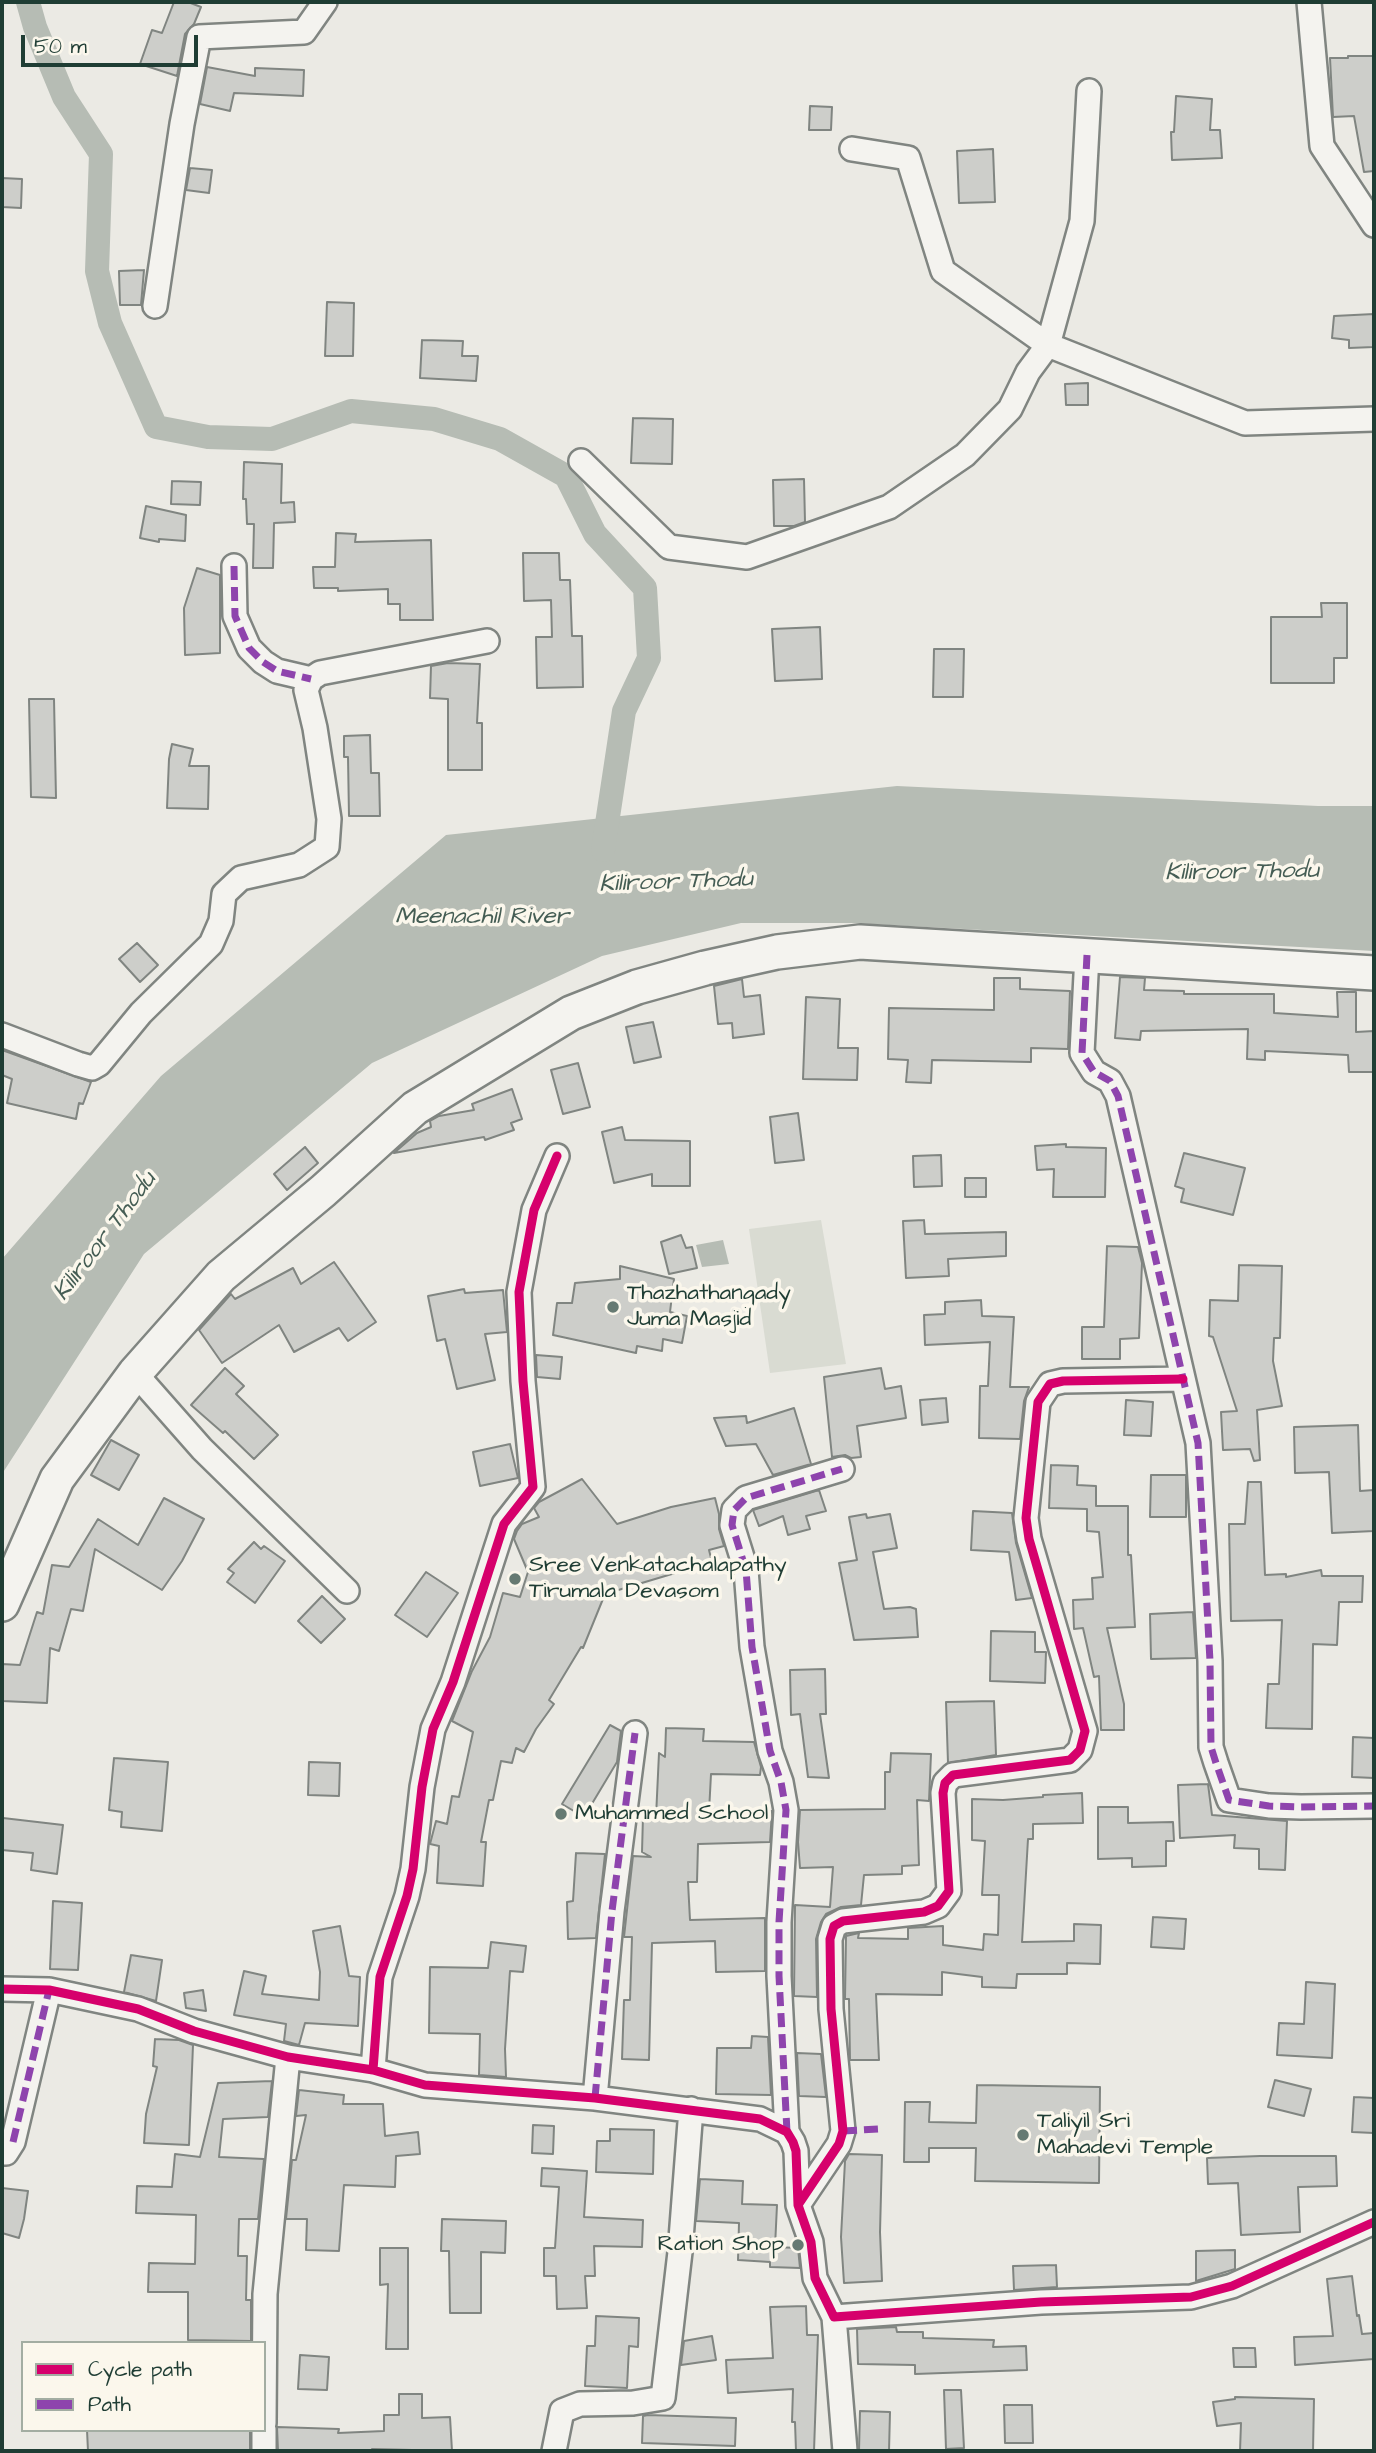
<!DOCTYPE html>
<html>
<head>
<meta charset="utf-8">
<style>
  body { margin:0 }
  #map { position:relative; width:1376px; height:2453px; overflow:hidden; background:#ebeae4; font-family:"Architects Daughter",sans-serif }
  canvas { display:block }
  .frame { position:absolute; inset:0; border:4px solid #1f3d34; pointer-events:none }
  .legend { position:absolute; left:21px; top:2341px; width:245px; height:91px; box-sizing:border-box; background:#fbf7ec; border:2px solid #a3ada2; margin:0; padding:9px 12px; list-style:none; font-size:21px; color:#1f3d34 }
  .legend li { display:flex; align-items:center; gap:14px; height:35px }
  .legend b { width:35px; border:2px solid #a3ada2 }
  .scale { position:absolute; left:21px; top:35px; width:177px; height:32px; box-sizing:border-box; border:4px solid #1f3d34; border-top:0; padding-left:9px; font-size:21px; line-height:24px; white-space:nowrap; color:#1f3d34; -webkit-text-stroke:5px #fbf7ec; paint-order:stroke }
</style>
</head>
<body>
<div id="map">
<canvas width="1376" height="2453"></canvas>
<div class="frame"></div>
<ul class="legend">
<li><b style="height:9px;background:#d6006c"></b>Cycle path</li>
<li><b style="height:9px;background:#8e44ad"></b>Path</li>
</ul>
<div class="scale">50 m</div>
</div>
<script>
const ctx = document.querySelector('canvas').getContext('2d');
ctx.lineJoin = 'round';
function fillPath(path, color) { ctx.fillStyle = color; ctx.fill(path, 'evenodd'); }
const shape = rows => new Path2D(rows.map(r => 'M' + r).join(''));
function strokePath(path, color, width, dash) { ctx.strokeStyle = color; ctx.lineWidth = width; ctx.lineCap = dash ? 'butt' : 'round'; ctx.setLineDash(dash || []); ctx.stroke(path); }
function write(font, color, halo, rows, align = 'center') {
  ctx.font = font + ' "Architects Daughter",sans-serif'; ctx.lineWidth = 7; ctx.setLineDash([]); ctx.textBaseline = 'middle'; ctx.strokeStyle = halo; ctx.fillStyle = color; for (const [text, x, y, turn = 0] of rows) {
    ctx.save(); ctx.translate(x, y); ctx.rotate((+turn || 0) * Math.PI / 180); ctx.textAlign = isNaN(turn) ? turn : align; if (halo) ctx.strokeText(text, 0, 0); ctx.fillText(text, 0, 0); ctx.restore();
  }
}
const green = shape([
  [821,1220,846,1364,770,1373,749,1229]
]);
const water = shape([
  [897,786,1318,806,1374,806,1374,951,852,923,741,923,602,956,372,1063,144,1254,2,1474,2,1259,161,1076,446,835],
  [723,1240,729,1264,702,1267,696,1245]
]);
const canal = shape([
  [28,2,35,27,64,97,101,154,97,271,110,323,156,427,208,437,272,439,351,411,434,419,500,439,566,476,595,534,645,588,649,658,624,711,603,850]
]);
const building = shape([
  [174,2,188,2,201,7,194,24,185,34,177,76,140,64,152,30,162,33,174,2],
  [1348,56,1374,56,1374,171,1364,172,1354,116,1333,117,1330,58,1348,58,1348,56],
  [207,67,255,76,255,68,304,70,303,96,234,93,230,111,200,104,207,67],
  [1176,96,1212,99,1210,130,1220,130,1222,158,1172,160,1171,132,1174,132,1176,96],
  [810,106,832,107,831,130,809,130,810,106],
  [993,149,995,202,959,203,957,151,993,149],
  [190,168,212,170,209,193,186,190,190,168],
  [2,178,22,179,21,208,2,207,2,178],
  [144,270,141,305,120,305,119,271,144,270],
  [327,302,354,303,353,356,325,356,327,302],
  [1374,314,1374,347,1349,348,1349,340,1332,338,1334,316,1374,314],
  [422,340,463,341,462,356,478,356,476,381,420,378,422,340],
  [1088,383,1088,405,1066,405,1065,384,1088,383],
  [633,418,673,419,672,464,631,463,633,418],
  [244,462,282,464,281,503,294,502,295,522,274,523,273,568,253,568,254,524,247,524,246,499,243,499,244,462],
  [804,479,805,522,794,526,774,526,773,480,804,479],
  [172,481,201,482,200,505,171,504,172,481],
  [146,506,186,515,185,541,159,539,159,542,140,538,146,506],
  [336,533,356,534,355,542,431,540,433,620,400,620,400,604,388,604,388,589,338,591,338,588,314,588,313,567,335,567,336,533],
  [523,553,559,553,560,580,570,580,572,636,582,636,583,687,537,688,536,637,552,637,551,600,524,601,523,553],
  [197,568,220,575,220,653,185,655,184,608,197,568],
  [1321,603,1347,603,1347,658,1334,658,1334,683,1271,683,1271,617,1322,617,1321,603],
  [820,627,822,679,775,681,772,629,820,627],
  [934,649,964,649,963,697,933,697,934,649],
  [448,663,480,664,477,723,482,723,482,770,448,770,448,699,430,698,431,666,448,663],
  [29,699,54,699,56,798,31,797,29,699],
  [370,735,371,773,379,773,380,816,349,816,348,757,344,757,344,736,370,735],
  [172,744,193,749,189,766,209,766,208,809,167,808,169,759,172,744],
  [137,943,158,965,140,982,119,959,137,943],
  [1120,977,1145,978,1144,990,1184,991,1184,994,1274,994,1274,1013,1338,1017,1337,992,1356,992,1356,1032,1374,1031,1374,1072,1349,1072,1348,1055,1265,1051,1265,1060,1247,1059,1248,1029,1141,1031,1140,1040,1115,1038,1120,977],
  [994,978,1020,978,1020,989,1070,991,1068,1049,1031,1048,1031,1062,932,1060,931,1083,906,1082,908,1060,888,1059,889,1008,994,1010,994,978],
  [742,979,744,997,760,995,764,1034,733,1038,732,1023,718,1024,714,986,742,979],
  [806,997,840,999,838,1048,858,1048,857,1080,803,1079,806,997],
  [653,1022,661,1057,634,1063,626,1027,653,1022],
  [2,1050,91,1082,83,1104,79,1103,76,1119,7,1103,12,1079,2,1075,2,1050],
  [578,1063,590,1107,563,1114,551,1070,578,1063],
  [512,1089,522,1119,511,1123,514,1130,485,1140,484,1137,394,1153,417,1133,431,1127,430,1121,439,1116,474,1110,472,1104,512,1089],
  [798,1113,804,1160,775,1163,770,1117,798,1113],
  [622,1127,625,1140,690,1141,690,1186,652,1186,652,1174,614,1183,602,1132,622,1127],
  [1066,1144,1066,1147,1106,1148,1105,1197,1053,1197,1054,1169,1037,1170,1035,1146,1066,1144],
  [305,1147,318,1163,287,1190,274,1174,305,1147],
  [1184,1153,1245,1168,1233,1215,1181,1202,1184,1189,1175,1186,1184,1153],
  [941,1155,942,1186,914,1187,913,1156,941,1155],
  [965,1178,986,1178,986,1197,965,1197,965,1178],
  [924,1220,925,1234,1006,1232,1006,1256,948,1259,949,1276,906,1278,903,1221,924,1220],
  [681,1235,686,1248,692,1247,697,1268,669,1274,661,1242,681,1235],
  [1107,1246,1138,1247,1142,1263,1139,1338,1120,1339,1120,1359,1082,1359,1082,1327,1104,1327,1107,1246],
  [334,1262,376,1322,348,1341,339,1328,294,1352,279,1325,222,1363,199,1330,231,1294,235,1299,293,1268,301,1284,334,1262],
  [1239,1265,1282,1266,1280,1338,1274,1338,1273,1361,1282,1406,1257,1410,1260,1460,1254,1461,1250,1449,1223,1450,1221,1412,1237,1411,1213,1337,1209,1336,1210,1300,1238,1301,1239,1265],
  [620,1266,674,1279,670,1312,687,1316,682,1343,663,1339,662,1351,637,1346,636,1353,553,1335,557,1303,572,1303,575,1283,620,1279,620,1266],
  [464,1289,465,1293,503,1290,507,1332,485,1334,495,1380,457,1389,445,1339,437,1341,428,1296,464,1289],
  [981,1300,982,1316,1014,1317,1010,1387,1029,1387,1024,1401,1020,1439,979,1438,980,1386,988,1386,990,1342,925,1345,924,1315,945,1314,945,1302,981,1300],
  [536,1355,562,1357,560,1379,537,1377,536,1355],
  [225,1368,244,1386,236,1394,278,1435,254,1459,225,1431,223,1433,191,1405,225,1368],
  [881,1368,885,1389,901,1386,906,1418,857,1426,861,1457,851,1458,845,1455,832,1457,824,1377,881,1368],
  [946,1398,948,1422,922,1425,920,1400,946,1398],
  [1126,1400,1153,1402,1151,1436,1124,1435,1126,1400],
  [794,1408,811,1464,773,1475,756,1444,726,1446,714,1418,746,1416,747,1423,794,1408],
  [1358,1425,1360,1491,1374,1490,1374,1531,1332,1533,1329,1472,1295,1473,1294,1427,1358,1425],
  [111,1440,139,1455,119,1490,91,1475,111,1440],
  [510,1444,518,1478,480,1486,473,1452,510,1444],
  [1051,1465,1078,1466,1077,1485,1096,1486,1096,1506,1128,1506,1128,1555,1131,1555,1135,1627,1107,1628,1124,1704,1124,1730,1101,1730,1099,1676,1094,1677,1083,1628,1074,1629,1073,1600,1093,1599,1092,1578,1103,1577,1099,1532,1087,1531,1087,1509,1049,1508,1051,1465],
  [1151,1475,1186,1475,1186,1517,1150,1517,1151,1475],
  [582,1479,617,1524,671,1507,715,1498,719,1514,719,1529,724,1546,709,1550,712,1562,605,1594,583,1648,581,1647,549,1700,554,1704,536,1729,524,1752,516,1748,512,1763,501,1761,493,1800,489,1800,481,1842,486,1842,483,1886,437,1883,439,1846,430,1844,436,1821,447,1824,452,1796,459,1797,473,1732,452,1721,472,1671,490,1637,503,1593,520,1597,528,1572,514,1539,517,1531,522,1524,539,1517,534,1508,539,1502,582,1479],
  [1248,1482,1261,1482,1265,1575,1286,1574,1286,1577,1321,1570,1322,1576,1363,1576,1362,1602,1339,1602,1337,1645,1313,1644,1312,1729,1266,1728,1268,1684,1279,1684,1282,1620,1231,1621,1229,1524,1245,1524,1248,1482],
  [819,1490,826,1511,806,1516,810,1529,788,1535,783,1516,759,1526,753,1510,819,1490],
  [164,1498,204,1519,182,1561,162,1590,95,1549,83,1611,71,1609,59,1651,50,1648,47,1703,2,1701,2,1664,20,1665,37,1612,43,1614,52,1565,69,1567,98,1519,138,1545,164,1498],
  [973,1511,1012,1513,1016,1543,1032,1598,1016,1600,1009,1552,971,1550,973,1511],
  [866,1514,867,1518,890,1514,897,1548,873,1552,884,1609,910,1607,916,1609,918,1637,854,1640,839,1563,857,1560,849,1517,866,1514],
  [254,1542,261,1549,264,1546,285,1561,255,1603,227,1582,234,1573,228,1569,254,1542],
  [426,1572,458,1593,427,1637,395,1615,426,1572],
  [322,1596,345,1619,321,1643,298,1621,322,1596],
  [1193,1612,1196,1658,1151,1659,1150,1614,1193,1612],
  [991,1631,1035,1632,1035,1652,1046,1652,1045,1683,990,1681,991,1631],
  [825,1669,826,1714,820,1714,829,1778,808,1777,800,1714,791,1715,790,1670,825,1669],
  [994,1701,996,1755,948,1763,946,1702,994,1701],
  [610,1725,621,1731,617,1762,584,1817,562,1804,610,1725],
  [666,1728,704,1729,703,1741,754,1742,761,1767,760,1775,711,1774,709,1812,772,1811,770,1842,698,1844,697,1882,688,1882,690,1920,765,1918,765,1971,716,1972,715,1941,652,1943,649,2060,622,2059,624,2000,630,2000,632,1937,624,1937,633,1856,651,1857,642,1852,643,1816,656,1817,659,1753,665,1757,666,1728],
  [1353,1737,1374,1738,1374,1778,1352,1777,1353,1737],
  [891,1753,931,1754,929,1801,917,1800,919,1865,902,1866,902,1874,864,1875,861,1905,841,1907,826,1914,821,1922,816,1939,817,1997,794,1996,795,1905,830,1907,833,1867,800,1868,798,1842,800,1810,885,1809,885,1772,890,1772,891,1753],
  [114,1758,168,1762,162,1831,121,1827,122,1812,109,1810,114,1758],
  [309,1762,340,1763,339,1796,308,1795,309,1762],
  [1208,1784,1212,1815,1287,1821,1285,1870,1259,1869,1259,1849,1234,1848,1235,1835,1180,1838,1178,1785,1208,1784],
  [1082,1793,1083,1823,1033,1824,1033,1839,1028,1839,1022,1942,1074,1941,1074,1924,1101,1925,1100,1964,1067,1963,1067,1974,1017,1974,1016,1988,982,1987,982,1977,942,1972,942,1995,876,1994,879,2060,850,2060,849,1999,845,1999,846,1936,859,1933,858,1938,908,1939,908,1928,943,1926,943,1945,983,1950,984,1934,998,1935,999,1895,982,1895,985,1841,972,1840,972,1799,1003,1800,1043,1797,1043,1795,1082,1793],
  [1098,1807,1128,1807,1128,1823,1173,1822,1174,1841,1166,1841,1166,1866,1132,1867,1132,1858,1098,1859,1098,1807],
  [3,1818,63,1825,57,1874,31,1870,33,1853,2,1850,3,1818],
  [576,1853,605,1854,596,1938,568,1939,567,1902,573,1901,576,1853],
  [53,1901,82,1903,78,1970,50,1969,53,1901],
  [1153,1917,1186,1919,1184,1949,1151,1947,1153,1917],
  [340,1926,349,1976,360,1977,358,2026,305,2023,299,2045,284,2041,286,2024,234,2015,244,1971,266,1976,262,1994,319,2000,320,1972,313,1931,340,1926],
  [491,1942,526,1946,523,1972,510,1971,505,2049,506,2077,479,2075,480,2034,429,2033,430,1967,488,1968,491,1942],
  [131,1955,162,1960,156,2001,124,1992,131,1955],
  [1306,1982,1335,1984,1332,2058,1277,2055,1279,2023,1304,2024,1306,1982],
  [203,1990,206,2011,186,2008,184,1993,203,1990],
  [752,2036,768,2037,771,2095,716,2094,717,2048,751,2048,752,2036],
  [155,2039,179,2040,193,2045,189,2145,144,2143,146,2114,157,2067,153,2066,155,2039],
  [797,2053,821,2054,826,2097,799,2096,797,2053],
  [1275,2080,1311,2089,1304,2116,1268,2107,1275,2080],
  [272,2081,268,2117,223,2119,219,2157,264,2159,258,2219,239,2219,238,2256,247,2256,246,2300,251,2300,251,2341,188,2340,188,2292,148,2292,149,2263,195,2264,196,2215,136,2213,137,2186,172,2187,175,2154,200,2157,218,2083,272,2081],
  [977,2085,1100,2087,1099,2183,975,2181,976,2148,929,2148,929,2162,904,2162,905,2102,930,2102,929,2122,976,2123,977,2085],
  [299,2090,344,2095,343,2104,383,2104,385,2136,418,2132,420,2154,396,2156,395,2187,344,2185,339,2251,306,2250,307,2219,286,2219,292,2160,296,2160,306,2115,296,2116,299,2090],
  [1354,2097,1374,2098,1374,2133,1352,2132,1354,2097],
  [533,2125,554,2126,553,2154,532,2153,533,2125],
  [610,2129,654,2130,653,2174,596,2172,597,2141,610,2141,610,2129],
  [849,2154,882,2155,880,2232,882,2281,844,2283,841,2237,845,2161,849,2154],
  [1260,2156,1336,2156,1337,2186,1298,2187,1300,2232,1241,2235,1238,2183,1208,2184,1207,2158,1260,2156],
  [542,2168,587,2171,584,2217,643,2220,642,2247,594,2246,595,2276,585,2276,587,2308,557,2309,556,2276,544,2276,544,2248,555,2248,559,2187,541,2186,542,2168],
  [700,2179,743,2181,742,2204,777,2205,775,2247,798,2248,800,2268,770,2267,770,2262,738,2260,739,2223,696,2221,700,2179],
  [2,2188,28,2191,24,2219,19,2238,2,2233,2,2188],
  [442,2219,506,2221,505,2253,481,2252,481,2313,450,2313,449,2251,441,2251,442,2219],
  [380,2248,408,2248,408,2349,386,2349,388,2284,380,2285,380,2248],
  [1235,2250,1235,2269,1196,2281,1196,2251,1235,2250],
  [1056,2265,1057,2287,1014,2290,1013,2266,1056,2265],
  [1352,2276,1357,2316,1359,2315,1362,2334,1374,2333,1374,2359,1295,2365,1294,2337,1333,2336,1327,2279,1352,2276],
  [806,2306,807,2335,818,2335,814,2451,796,2451,795,2422,792,2422,793,2389,728,2393,726,2360,773,2358,770,2307,806,2306],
  [596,2316,639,2318,638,2347,629,2346,627,2388,585,2386,587,2346,595,2346,596,2316],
  [896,2327,897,2332,923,2332,923,2338,994,2340,993,2347,1026,2346,1027,2370,915,2374,915,2365,858,2364,857,2329,896,2327],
  [712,2336,716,2360,681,2365,684,2341,712,2336],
  [1233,2348,1255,2348,1256,2367,1234,2367,1233,2348],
  [300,2355,329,2357,327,2390,298,2389,300,2355],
  [944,2390,961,2390,964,2448,946,2449,944,2390],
  [399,2394,422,2394,422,2418,450,2417,452,2451,372,2449,372,2451,278,2451,277,2427,339,2429,338,2433,384,2431,384,2415,399,2415,399,2394],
  [1235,2397,1314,2399,1313,2451,1240,2451,1241,2423,1217,2426,1213,2402,1235,2399,1235,2397],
  [1004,2405,1032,2405,1033,2443,1005,2443,1004,2405],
  [860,2411,890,2412,889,2451,859,2451,860,2411],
  [648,2415,736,2418,735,2446,642,2443,643,2416,648,2415],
  [87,2430,250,2430,250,2451,88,2451,87,2430]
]);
const street = shape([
  [1309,2,1322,146,1374,225],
  [852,149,908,158,943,271,1048,345,1245,423,1374,419],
  [155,306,182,124,199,37,304,32,325,2],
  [581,461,669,547,747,557,889,507,965,455,1010,409,1028,372,1048,345,1082,221,1089,91],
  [234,566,235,616,249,648,263,662,277,671,311,679],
  [1087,955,1082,1053,1094,1072,1110,1081,1118,1096,1198,1443,1210,1661,1211,1747,1216,1763,1229,1800,1269,1806,1301,1807,1374,1806],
  [2,1035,78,1064,92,1068,99,1064,141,1013,211,944,221,921,224,894,241,878,299,865,327,847,329,819,315,728,306,690,311,679,320,673,487,641],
  [135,1373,202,1449,347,1591],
  [2,1989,49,1990,138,2009,194,2031,288,2057,373,2070,425,2085,595,2098,760,2119,787,2132,793,2142,796,2151,798,2205,811,2242,815,2278,834,2317,1041,2302,1191,2297,1232,2286,1374,2222],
  [373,2070,380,1977,407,1896,413,1869,422,1787,433,1729,453,1682,504,1524,533,1487,523,1381,519,1292,534,1210,557,1156],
  [595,2098,612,1911,635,1733],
  [787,2132,779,1976,779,1922,786,1810,781,1782,770,1751,752,1647,746,1570,732,1525,734,1510,746,1498,842,1469],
  [2,2153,6,2153,13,2142,49,1990],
  [798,2205,839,2144,843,2131,831,2009,830,1939,834,1926,843,1921,924,1912,938,1906,949,1891,943,1793,945,1783,953,1775,1070,1760,1080,1750,1085,1731,1029,1539,1026,1518,1038,1402,1050,1384,1063,1381,1183,1379],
  [834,2317,845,2451],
  [264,2423,265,2294,288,2057],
  [264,2451,264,2430],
  [554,2451,562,2411,580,2404,633,2403,663,2398,680,2252,691,2109]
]);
const secondary = shape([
  [2,1604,57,1479,135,1373,221,1276,323,1191,415,1108,571,1013,637,987,705,968,777,952,860,942,1374,973]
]);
const quiet = shape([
  [234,566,235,616,249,648,263,662,277,671,311,679],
  [1087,955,1082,1053,1094,1072,1110,1081,1118,1096,1198,1443,1210,1661,1211,1747,1216,1763,1229,1800,1269,1806,1301,1807,1374,1806],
  [595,2098,612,1911,635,1733],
  [843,2131,878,2129],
  [787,2132,779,1976,779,1922,786,1810,781,1782,770,1751,752,1647,746,1570,732,1525,734,1510,746,1498,842,1469],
  [13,2142,49,1990]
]);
const cycleway = shape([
  [2,1989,49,1990,138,2009,194,2031,288,2057,373,2070,425,2085,595,2098,760,2119,787,2132,793,2142,796,2151,798,2205,811,2242,815,2278,834,2317,1041,2302,1191,2297,1232,2286,1374,2222],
  [373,2070,380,1977,407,1896,413,1869,422,1787,433,1729,453,1682,504,1524,533,1487,523,1381,519,1292,534,1210,557,1156],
  [798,2205,839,2144,843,2131,831,2009,830,1939,834,1926,843,1921,924,1912,938,1906,949,1891,943,1793,945,1783,953,1775,1070,1760,1080,1750,1085,1731,1029,1539,1026,1518,1038,1402,1050,1384,1063,1381,1183,1379]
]);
const markers = [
  [613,1307,7,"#667a72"],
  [515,1579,7,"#667a72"],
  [561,1814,7,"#667a72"],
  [1023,2135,7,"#667a72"],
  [798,2245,7,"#667a72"]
];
const poiNames = [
  ["Thazhathangady",627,1294],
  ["Juma Masjid",627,1320],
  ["Sree Venkatachalapathy",529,1566],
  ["Tirumala Devasom",529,1592],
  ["Muhammed School",575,1814],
  ["Taliyil Sri",1037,2122],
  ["Mahadevi Temple",1037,2148],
  ["Ration Shop",784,2245,"right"]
];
const waterNames = [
  ["Kiliroor Thodu",1242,873,-1],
  ["Kiliroor Thodu",676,883,-2],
  ["Meenachil River",482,918],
  ["Kiliroor Thodu",106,1237,-53]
];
fillPath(green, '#d9dbd2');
fillPath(water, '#b6bcb4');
strokePath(canal, '#b6bcb4', 24);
fillPath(building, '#cdceca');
strokePath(building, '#808581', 2);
strokePath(street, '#808581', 28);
strokePath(secondary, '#808581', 38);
strokePath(street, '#f4f3ef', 23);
strokePath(secondary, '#f4f3ef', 33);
strokePath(quiet, '#8e44ad', 7, [14, 7]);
strokePath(cycleway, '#d6006c', 9);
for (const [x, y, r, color] of markers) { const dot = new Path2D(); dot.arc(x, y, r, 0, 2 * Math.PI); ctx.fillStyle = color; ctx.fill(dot); strokePath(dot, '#fbf7ec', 2.5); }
write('23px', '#1f3d34', '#fbf7ec', poiNames, 'left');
write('italic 24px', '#455d54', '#fbf7ec', waterNames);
</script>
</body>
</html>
